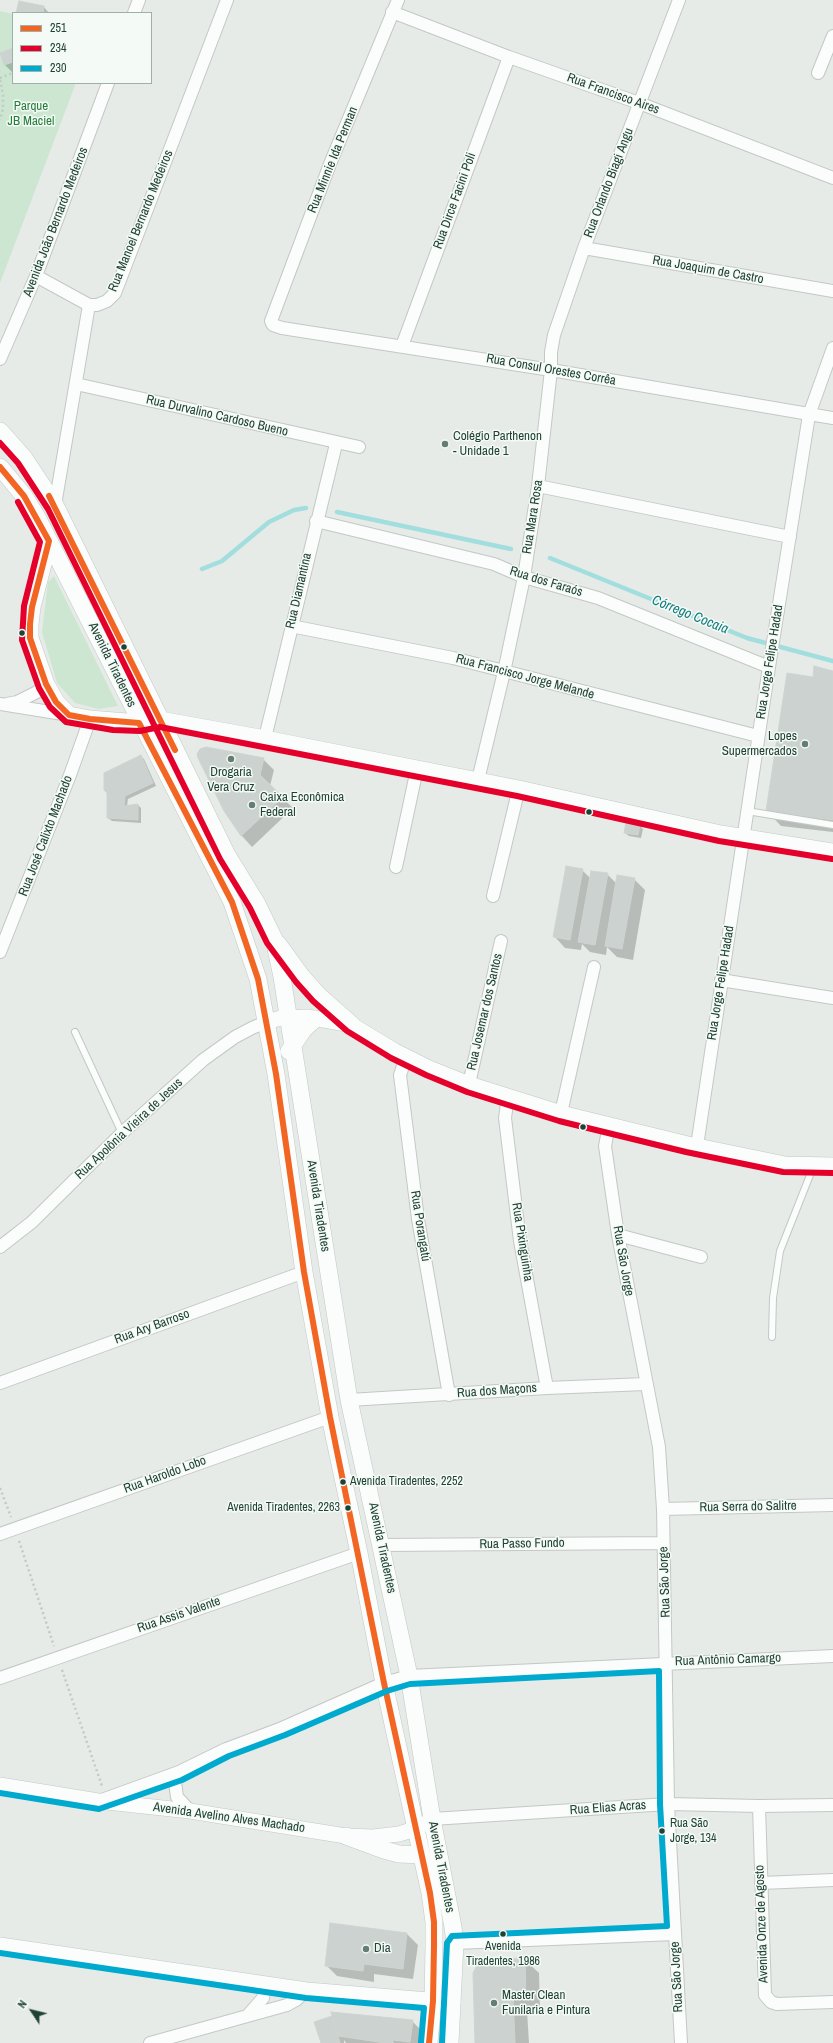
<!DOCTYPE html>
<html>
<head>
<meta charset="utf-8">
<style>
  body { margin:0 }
  #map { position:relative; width:833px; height:2043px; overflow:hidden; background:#e6ebe8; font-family:"Archivo Narrow",sans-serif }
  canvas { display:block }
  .legend { position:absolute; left:12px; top:12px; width:140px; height:72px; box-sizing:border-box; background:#f4faf6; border:1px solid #9fb0a8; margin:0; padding:5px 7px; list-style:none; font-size:12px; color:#204234 }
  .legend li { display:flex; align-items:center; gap:8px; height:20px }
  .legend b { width:20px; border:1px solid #9fb0a8 }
  .north { position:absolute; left:12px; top:1991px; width:40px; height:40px; -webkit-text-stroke:3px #f4faf6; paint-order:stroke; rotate:305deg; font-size:11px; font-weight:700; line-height:16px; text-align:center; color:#204234 }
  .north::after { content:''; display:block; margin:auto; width:14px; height:18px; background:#204234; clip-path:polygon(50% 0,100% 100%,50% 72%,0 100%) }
</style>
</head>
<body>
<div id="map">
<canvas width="833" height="2043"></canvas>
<ul class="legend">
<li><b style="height:5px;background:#f26522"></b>251</li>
<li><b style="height:5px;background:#e4002b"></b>234</li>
<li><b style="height:5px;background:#00a9ce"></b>230</li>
</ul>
<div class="north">N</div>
</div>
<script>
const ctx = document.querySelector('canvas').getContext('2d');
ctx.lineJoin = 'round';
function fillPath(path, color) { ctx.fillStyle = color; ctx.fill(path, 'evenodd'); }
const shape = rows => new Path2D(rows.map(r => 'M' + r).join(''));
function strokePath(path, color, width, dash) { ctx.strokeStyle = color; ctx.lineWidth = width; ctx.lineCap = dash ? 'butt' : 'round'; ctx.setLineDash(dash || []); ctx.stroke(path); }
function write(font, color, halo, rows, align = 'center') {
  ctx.font = font + ' "Archivo Narrow",sans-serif'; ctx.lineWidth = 3; ctx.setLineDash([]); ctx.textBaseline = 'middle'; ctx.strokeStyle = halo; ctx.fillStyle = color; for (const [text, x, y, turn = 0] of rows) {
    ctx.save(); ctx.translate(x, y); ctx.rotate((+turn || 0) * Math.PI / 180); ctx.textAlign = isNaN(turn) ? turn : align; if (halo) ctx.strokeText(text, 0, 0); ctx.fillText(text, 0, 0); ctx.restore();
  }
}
const green = shape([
  [0,11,13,14,13,83,76,83,0,283],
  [54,576,118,706,99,709,75,703,57,683,42,632,48,582]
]);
const shadow = shape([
  [44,7,49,13,17,13],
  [13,49,13,71,12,72,5,65],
  [833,672,833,832,781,826,767,811,814,678],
  [141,756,144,759,156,786,128,799,127,806,138,805,141,808,141,823,112,821,108,818],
  [263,759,274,770,270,786,293,808,252,847,242,836,225,810],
  [640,826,643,829,641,838,629,836,625,833],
  [582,870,590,878,607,874,617,884,634,879,645,890,633,960,617,957,607,947,606,955,590,952,582,944,581,950,565,948,555,937],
  [331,1924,407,1934,418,1945,413,1979,374,1974,374,1982,337,1976,326,1965],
  [524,1959,539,1973,540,2011,527,2011,529,2043,476,2043],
  [332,2018,334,2020,412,2021,423,2032,422,2043,346,2043,344,2040,344,2043,322,2043]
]);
const stream = shape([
  [337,512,511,549],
  [550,558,747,638,833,661],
  [202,569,222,561,269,522,294,510,306,508]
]);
const building = shape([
  [19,1,44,6,43,13,16,13,19,1],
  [13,48,13,62,4,65,0,53,13,48],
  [814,666,833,671,833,820,766,811,787,673,813,677,814,666],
  [206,747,264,758,260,775,224,811,198,758,197,754,200,749,206,747],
  [141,755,153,783,125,796,124,806,138,804,138,820,107,818,107,793,104,790,104,773,141,755],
  [260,775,283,797,241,836,224,811,260,775],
  [626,822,640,825,638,835,624,833,626,822],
  [566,866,583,869,570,940,553,937,566,866],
  [591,871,608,873,595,945,578,942,591,871],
  [617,875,635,878,622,949,605,946,617,875],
  [330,1923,407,1933,403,1969,364,1964,363,1971,325,1966,330,1923],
  [525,1958,526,1997,513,1997,515,2043,475,2043,473,1973,478,1963,481,1960,525,1958],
  [331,2012,413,2020,410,2042,393,2040,393,2043,385,2043,338,2036,331,2012],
  [332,2016,340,2043,321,2043,314,2022,332,2016]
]);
const path = shape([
  [0,78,13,73],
  [0,80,3,95,3,109,0,120],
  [0,1488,11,1517],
  [19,1541,54,1646],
  [62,1670,102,1786]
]);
const service = shape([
  [747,811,833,825],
  [75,1032,122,1133],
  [772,1337,773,1298,780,1251,814,1165]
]);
const minor = shape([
  [398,0,330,164,271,321,273,325,282,328,551,370,833,418],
  [392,12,509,57,639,103,833,178],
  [134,13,139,0],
  [818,73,833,36],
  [584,248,833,291],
  [36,276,89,305,97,305,107,301,115,293,227,0],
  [402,346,509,57],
  [0,359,36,276,108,83],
  [76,384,359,447],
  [538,486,790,537],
  [55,505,89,305],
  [316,521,494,564,524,577,598,598,769,667],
  [291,626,453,658,758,736],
  [0,704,69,715],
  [7,704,17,702,37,692,46,684],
  [265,738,336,444],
  [478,780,504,672,524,577,538,486,551,370,551,352,554,335,584,248,679,0],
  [396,867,417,769],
  [493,896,519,788],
  [0,952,70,775,90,719],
  [721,980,833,998],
  [406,1057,400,1075,418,1219,449,1395],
  [469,1084,501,941],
  [508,1096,505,1118,520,1241,547,1388],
  [561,1113,594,967],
  [609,1125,605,1146,618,1235,659,1447,663,1509,668,1804,681,2043],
  [697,1146,769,667,809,415,833,348],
  [618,1235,701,1257],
  [0,1247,32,1222,122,1133,203,1060,235,1037,252,1028,266,1022],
  [0,1383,304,1272],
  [349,1400,547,1388,645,1384],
  [663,1509,833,1505],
  [0,1534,330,1417],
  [381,1545,663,1543],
  [0,1678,359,1553],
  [179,1772,175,1782,177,1797,190,1811],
  [99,1801,179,1772,226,1749,282,1728,384,1683,409,1676,833,1656],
  [759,1806,765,1995,771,2002,777,2004,833,2002],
  [432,1819,668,1804,759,1806,833,1805],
  [761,1883,833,1880],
  [455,1943,675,1934],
  [249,2014,263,1998,266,1983],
  [150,2043,287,2005,296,2000,307,1990]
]);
const tertiary = shape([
  [139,723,160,719,260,737,519,788,721,833,833,851],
  [266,1022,281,1018,307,1017,352,1025,395,1051,429,1068,469,1084,561,1113,688,1144,785,1164,833,1165],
  [0,1785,98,1801,190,1811,346,1836,373,1837,399,1834,415,1829,426,1823],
  [0,1945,307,1990,453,2002]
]);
const secondary = shape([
  [0,431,24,458,55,505,227,855,257,904,274,939,282,977,349,1400,409,1676,432,1819,453,1927,455,1943,450,2043],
  [0,467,24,496,38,519,232,902,258,979,276,1074,304,1272,330,1417,359,1553,384,1683,430,1893,434,1922,434,1946,433,2001,429,2043],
  [49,541,32,607,30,624,30,638,46,684,56,702,69,715,90,719,139,723],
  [278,944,302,977,319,996,352,1025],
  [289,1051,304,1029,315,1019],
  [346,1836,384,1850,399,1854,421,1855]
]);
const bus1 = shape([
  [0,467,24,496,49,541,32,607,30,624,30,638,46,684,56,702,69,715,90,719,139,723,232,902,258,979,276,1074,304,1272,330,1417,384,1683,430,1893,434,1922,434,1946,433,2001,429,2043],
  [49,496,175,750]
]);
const bus2 = shape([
  [0,443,18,463,48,509,220,859,250,908,267,943,296,982,313,1001,347,1031,391,1058,426,1075,467,1092,559,1121,686,1152,783,1172,833,1173],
  [18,502,40,542,24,606,22,640,39,688,50,707,66,722,113,730,140,731,160,727,517,796,719,841,832,859]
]);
const bus3 = shape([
  [0,1793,99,1809,182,1780,229,1756,285,1735,387,1691,410,1684,659,1671,660,1804,667,1926,452,1936,447,1943,442,2043],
  [0,1953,306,1998,424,2008,421,2042]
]);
const markers = [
  [445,444,4,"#657d73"],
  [22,633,3.5,"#204234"],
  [124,647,3.5,"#204234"],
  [805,744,4,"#657d73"],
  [231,759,4,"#657d73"],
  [252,805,4,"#657d73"],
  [589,812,3.5,"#204234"],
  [583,1127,3.5,"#204234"],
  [343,1482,3.5,"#204234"],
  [348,1508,3.5,"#204234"],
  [662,1831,3.5,"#204234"],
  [503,1934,3.5,"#204234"],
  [366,1949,4,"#657d73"],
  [494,2003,4,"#657d73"]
];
const busNames = [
  ["Avenida Tiradentes, 2252",350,1482],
  ["Avenida Tiradentes, 2263",340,1508,"right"],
  ["Rua São",670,1824],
  ["Jorge, 134",670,1839],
  ["Avenida",503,1947,"center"],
  ["Tiradentes, 1986",503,1962,"center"]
];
const streetNames = [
  ["Rua Francisco Aires",613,94,20],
  ["Rua Minnie Ida Perman",333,160,-68],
  ["Rua Orlando Biagi Angu",609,183,-69],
  ["Rua Dirce Facini Poli",455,201,-70],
  ["Rua Manoel Bernardo Medeiros",141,221,-68],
  ["Avenida João Bernardo Medeiros",56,222,-69],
  ["Rua Joaquim de Castro",708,270,10],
  ["Rua Consul Orestes Corrêa",551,370,10],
  ["Rua Durvalino Cardoso Bueno",217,416,13],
  ["Rua Mara Rosa",533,517,-81],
  ["Rua dos Faraós",546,582,17],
  ["Rua Diamantina",299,591,-77],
  ["Rua Jorge Felipe Hadad",770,662,-81],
  ["Avenida Tiradentes",112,665,64],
  ["Rua Francisco Jorge Melande",525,677,15],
  ["Rua José Calixto Machado",46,836,-69],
  ["Rua Jorge Felipe Hadad",721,983,-81],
  ["Rua Josemar dos Santos",485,1012,-77],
  ["Rua Apolônia Vieira de Jesus",129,1129,-43],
  ["Avenida Tiradentes",318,1206,81],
  ["Rua Porangatú",420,1226,81],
  ["Rua Pixinguinha",522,1242,81],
  ["Rua São Jorge",623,1261,80],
  ["Rua Ary Barroso",152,1327,-20],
  ["Rua dos Maçons",497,1391,-4],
  ["Rua Haroldo Lobo",165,1475,-20],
  ["Rua Serra do Salitre",748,1507,-1],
  ["Rua Passo Fundo",522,1544,-1],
  ["Avenida Tiradentes",382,1548,78],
  ["Rua São Jorge",665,1582,-92],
  ["Rua Assis Valente",179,1615,-19],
  ["Rua Antônio Camargo",728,1660,-2],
  ["Rua Elias Acras",608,1808,-4],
  ["Avenida Avelino Alves Machado",229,1818,8],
  ["Avenida Tiradentes",441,1867,79],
  ["Avenida Onze de Agosto",762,1924,-92],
  ["Rua São Jorge",677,1977,-93]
];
const parkNames = [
  ["Parque",31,107],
  ["JB Maciel",31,122]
];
const poiNames = [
  ["Colégio Parthenon",453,437],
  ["- Unidade 1",453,452],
  ["Lopes",797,737,"right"],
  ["Supermercados",797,752,"right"],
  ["Drogaria",231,773,"center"],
  ["Vera Cruz",231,788,"center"],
  ["Caixa Econômica",260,798],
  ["Federal",260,813],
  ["Dia",374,1949],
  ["Master Clean",502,1996],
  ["Funilaria e Pintura",502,2011]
];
const waterNames = [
  ["Córrego Cocaia",690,615,22]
];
fillPath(green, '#cde6d1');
fillPath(shadow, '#0003');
strokePath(stream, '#a2dede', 4.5);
fillPath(building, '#ccd2cf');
strokePath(building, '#ced4d1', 1);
strokePath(service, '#c3c8c5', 8);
strokePath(minor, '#c3c8c5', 14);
strokePath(tertiary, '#c3c8c5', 16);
strokePath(secondary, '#c1c9c5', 18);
strokePath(path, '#c1cbc6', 2.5, [2, 3]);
strokePath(service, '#fbfcfc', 6);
strokePath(minor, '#fbfcfc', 12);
strokePath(tertiary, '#fbfcfc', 15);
strokePath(secondary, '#fbfcfc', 17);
strokePath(bus1, '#f26522', 6);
strokePath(bus2, '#e4002b', 6);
strokePath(bus3, '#00a9ce', 6);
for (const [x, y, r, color] of markers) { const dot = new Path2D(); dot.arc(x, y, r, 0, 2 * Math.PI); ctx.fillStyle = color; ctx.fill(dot); strokePath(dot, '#f4faf6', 1.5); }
write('12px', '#204234', '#f4faf6', busNames, 'left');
write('13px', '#204234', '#f4faf6', streetNames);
write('13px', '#257e3b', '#f4faf6', parkNames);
write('13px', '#204234', '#f4faf6', poiNames, 'left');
write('italic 14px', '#127d7f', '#f4faf6', waterNames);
</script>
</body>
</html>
